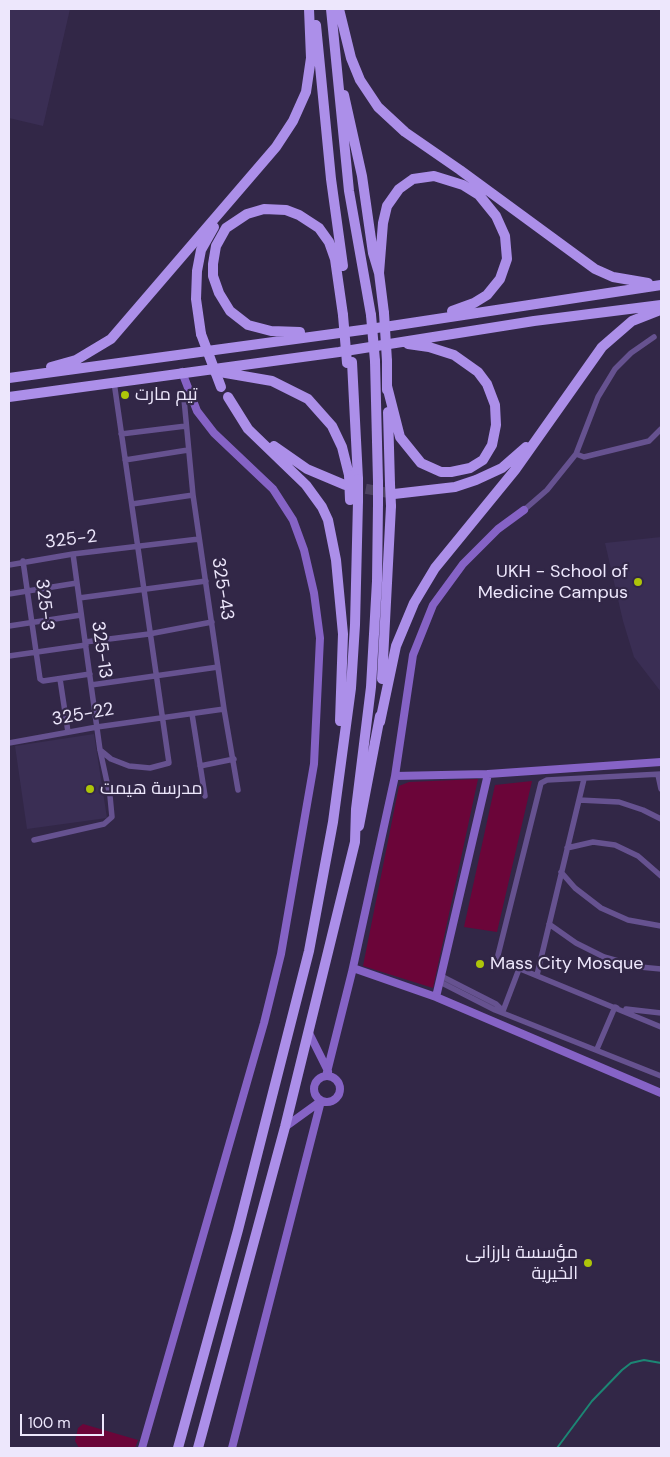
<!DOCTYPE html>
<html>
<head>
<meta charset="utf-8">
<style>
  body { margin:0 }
  #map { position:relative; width:670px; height:1457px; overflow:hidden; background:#322747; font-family:"DM Sans",sans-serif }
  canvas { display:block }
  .frame { position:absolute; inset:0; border:10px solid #ede7fc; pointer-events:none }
  .scale { position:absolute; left:20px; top:1414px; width:84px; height:22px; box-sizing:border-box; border:2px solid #ede7fc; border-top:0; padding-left:6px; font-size:15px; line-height:18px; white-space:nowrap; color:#ede7fc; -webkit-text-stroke:4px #322747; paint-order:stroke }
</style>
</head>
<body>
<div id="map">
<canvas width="670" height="1457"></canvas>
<div class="frame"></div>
<div class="scale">100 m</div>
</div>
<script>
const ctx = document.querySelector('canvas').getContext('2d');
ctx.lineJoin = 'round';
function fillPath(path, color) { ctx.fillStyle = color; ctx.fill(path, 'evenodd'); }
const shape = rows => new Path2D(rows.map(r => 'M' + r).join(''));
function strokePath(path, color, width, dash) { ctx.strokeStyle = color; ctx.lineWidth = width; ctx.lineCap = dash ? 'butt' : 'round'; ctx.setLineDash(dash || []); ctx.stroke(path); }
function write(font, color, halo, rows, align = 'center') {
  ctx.font = font + ' "DM Sans",Cairo,sans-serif'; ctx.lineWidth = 4.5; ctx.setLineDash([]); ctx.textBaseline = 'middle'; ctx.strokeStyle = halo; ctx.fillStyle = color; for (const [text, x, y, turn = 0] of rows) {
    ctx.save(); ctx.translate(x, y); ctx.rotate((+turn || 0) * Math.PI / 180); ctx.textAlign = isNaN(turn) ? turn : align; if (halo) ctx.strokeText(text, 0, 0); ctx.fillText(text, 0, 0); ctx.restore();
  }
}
const built = shape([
  [9,9,70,9,43,126,9,118],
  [661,537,661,692,634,657,623,621,605,543],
  [94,734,107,818,27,829,15,746]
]);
const green = shape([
  [478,779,433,988,363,966,399,786,409,782],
  [532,781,497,932,464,927,495,785],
  [83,1424,138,1440,135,1448,79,1448,75,1441,78,1428]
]);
const stream = shape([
  [557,1448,592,1401,622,1370,631,1363,644,1360,661,1363]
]);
const highwayTunnel = shape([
  [351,486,394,494]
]);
const street = shape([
  [191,396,184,399,193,495,224,709,238,790],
  [121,434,186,426],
  [576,454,584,457,649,441,661,429],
  [125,460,188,450],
  [132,504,193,495],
  [524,510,547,490,576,454,598,397,615,369,631,353,654,337],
  [23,561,40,679,43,681,90,674],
  [9,565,73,554,199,539],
  [9,594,77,583],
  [79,598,206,581],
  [9,626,81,615],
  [85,642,149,634,212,622],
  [9,656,86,645],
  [60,679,68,732],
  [91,685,218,667],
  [192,714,205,796],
  [9,743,97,727,224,709],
  [100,750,111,759,129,766,150,768,169,763,114,382],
  [200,766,234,759],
  [661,774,547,780,541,783,498,955,501,961,661,1027],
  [658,775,661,789],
  [579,800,619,802,643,810,661,819],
  [34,840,104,824,112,817,110,796,100,750,73,554],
  [567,848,593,842,615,845,638,856,661,876],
  [561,872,575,888,601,908,628,920,661,926],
  [549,924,576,943,604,957,640,967,661,969],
  [537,975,584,779],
  [441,976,496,1004,503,1011],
  [440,982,495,1010,661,1076],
  [626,1009,661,1013],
  [503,1011,519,969],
  [597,1049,615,1007,617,1008]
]);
const secondary = shape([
  [395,776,488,774,661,762],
  [353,968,436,997,661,1093],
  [436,997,488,774],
  [309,1033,328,1071],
  '314 1089a13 13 0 1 1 26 0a13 13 0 1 1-26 0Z',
  [326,1076,352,972,395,776,413,655,433,605,463,564,498,529,524,510],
  [285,1127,321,1101],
  [142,1448,264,1023,281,954,314,764,320,638,314,593,304,550,293,520,273,489,214,433,197,411,182,372],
  [232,1448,321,1101]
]);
const highway = shape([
  [331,9,349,191,371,315],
  [339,9,351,58,360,80,378,107,405,132,460,170,595,269,613,277,648,283],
  [316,25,331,179,343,266],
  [344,95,362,176,373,253,379,273,384,313],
  [379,273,383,223,387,206,399,189,413,179,434,176,463,185,479,195,496,216,505,236,507,259,500,279,487,295,474,303,452,311],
  [300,332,271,331,248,325,230,311,219,293,213,276,213,264,216,246,226,228,247,214,264,209,286,210,299,215,319,228,329,242,335,259,343,315],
  [201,334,196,299,197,271,201,250,214,227],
  [375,361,378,482],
  [352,362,358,479],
  [51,367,76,360,111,339,276,147,293,121,306,92,311,58,309,9],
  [214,371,272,381,308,399,332,426,342,447,349,475],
  [9,378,391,326,661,285],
  [387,386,400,437,421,463,441,472,451,472,470,468,483,460,492,445,496,425,495,405,487,384,478,372,454,355,429,347,408,344],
  [387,390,387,361],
  [9,397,339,352,534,321,661,305],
  [228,397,248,429,306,485,322,507,328,520,336,560,343,634,340,721],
  [388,412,390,484],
  [274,446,307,469,345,485],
  [394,494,455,487,476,480,502,468,526,447],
  [382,679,391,506],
  [380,722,396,646,414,603,435,568,515,470,602,347,632,321,660,310],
  [359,826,380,716],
  [178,1448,238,1230,309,951,333,822,351,688,355,625,358,501],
  [198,1448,285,1127,355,842,356,809,371,687,377,581,378,504]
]);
const highwayBridge = shape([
  [384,313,387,361],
  [343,315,347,363],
  [371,315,375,361],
  [201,334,221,387],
  [349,475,350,500],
  [358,479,358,501],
  [390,484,391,506],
  [378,504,378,482]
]);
const markers = [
  [125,395,5,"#aec509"],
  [638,582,5,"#aec509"],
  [90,789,5,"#aec509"],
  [480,964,5,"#aec509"],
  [588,1263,5,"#aec509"]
];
const poiNames = [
  ["تيم مارت",135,395],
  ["UKH - School of",628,572,"right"],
  ["Medicine Campus",628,593,"right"],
  ["مدرسة هيمت",100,789],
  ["Mass City Mosque",490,964],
  ["مؤسسة بارزانی",578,1253,"right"],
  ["الخیریة",578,1274,"right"]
];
const streetNames = [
  ["325-2",71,540,-7],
  ["325-43",222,589,81],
  ["325-3",44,605,83],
  ["325-13",101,650,82],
  ["325-22",83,715,-10]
];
fillPath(built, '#3a2e54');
fillPath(green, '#6b0539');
strokePath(stream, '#1c8674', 2);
strokePath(highwayTunnel, '#4e4462', 10, [10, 5]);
strokePath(street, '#665290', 5.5);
strokePath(secondary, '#8663c6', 8);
strokePath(highway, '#ac8fe9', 10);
strokePath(highwayBridge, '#ac8fe9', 10);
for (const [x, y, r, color] of markers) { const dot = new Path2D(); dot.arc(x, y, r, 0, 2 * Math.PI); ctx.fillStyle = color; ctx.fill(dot); strokePath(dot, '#322747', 2); }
write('18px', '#ede7fc', '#322747', poiNames, 'left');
write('18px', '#ede7fc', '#322747', streetNames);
</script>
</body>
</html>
